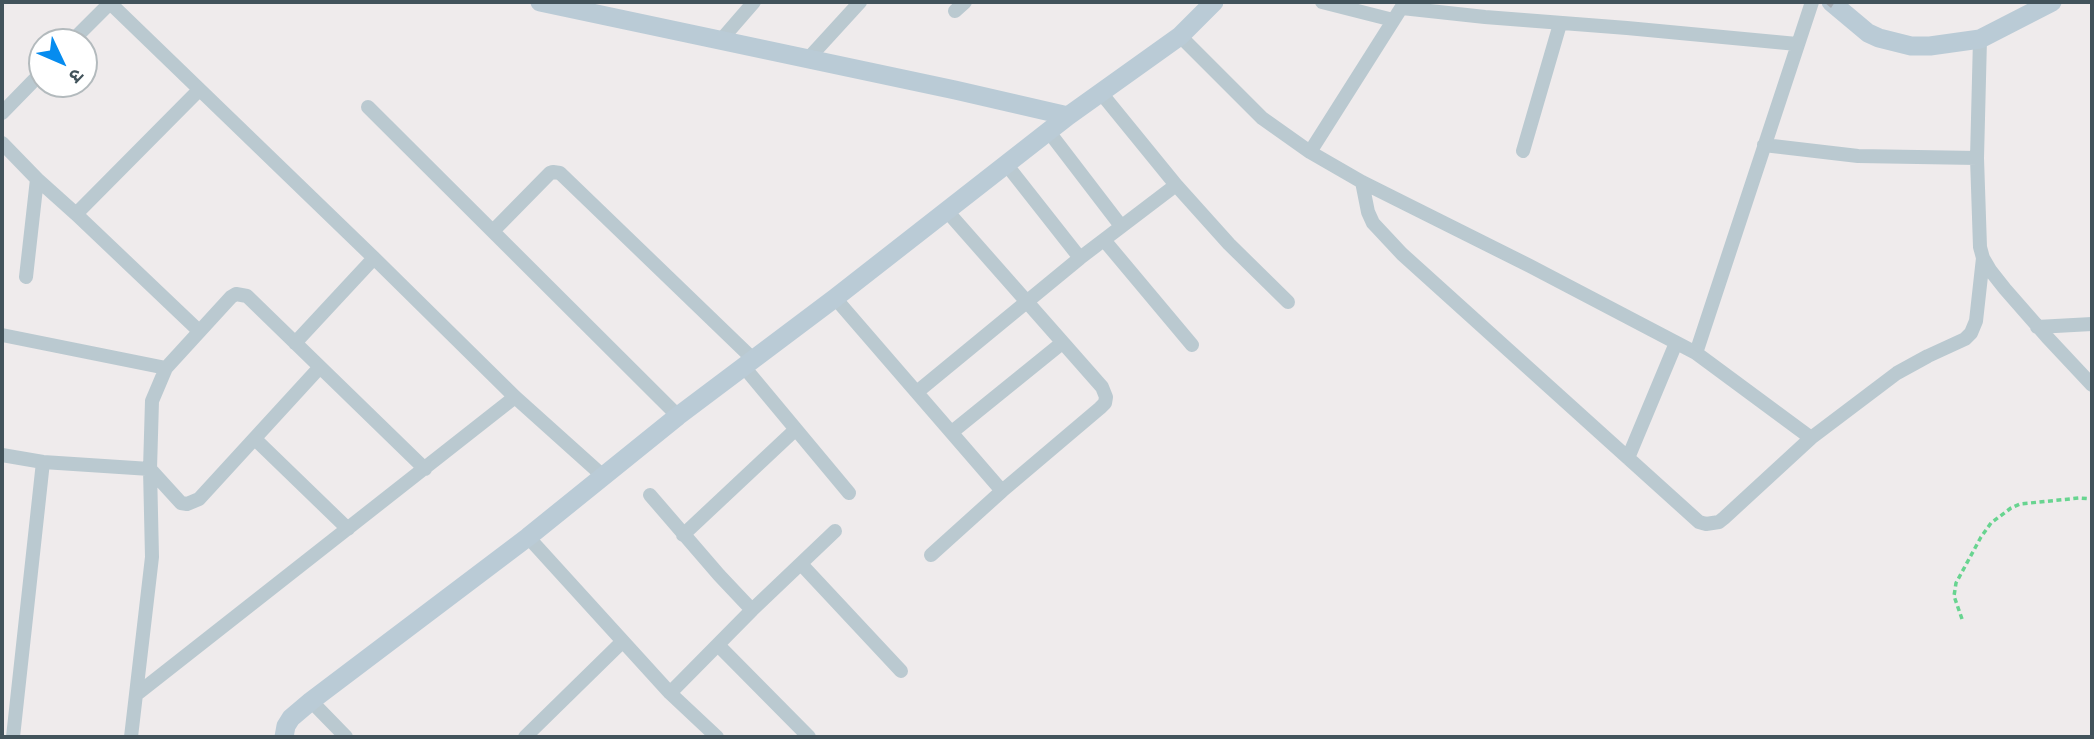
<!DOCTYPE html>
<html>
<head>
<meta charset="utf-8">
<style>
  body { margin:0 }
  #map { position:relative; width:2094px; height:739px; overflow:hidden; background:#efebec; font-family:"Exo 2","Noto Sans Devanagari",sans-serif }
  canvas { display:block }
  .frame { position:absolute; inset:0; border:4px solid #42535b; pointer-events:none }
  .north { position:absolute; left:28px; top:28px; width:70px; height:70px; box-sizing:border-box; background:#fff; border:2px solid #b3babd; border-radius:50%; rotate:134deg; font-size:19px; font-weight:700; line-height:28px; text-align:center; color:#42535b }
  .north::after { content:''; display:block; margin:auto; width:24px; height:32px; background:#068cef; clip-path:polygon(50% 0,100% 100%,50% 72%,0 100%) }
</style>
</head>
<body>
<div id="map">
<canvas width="2094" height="739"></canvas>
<div class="frame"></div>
<div class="north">उ</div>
</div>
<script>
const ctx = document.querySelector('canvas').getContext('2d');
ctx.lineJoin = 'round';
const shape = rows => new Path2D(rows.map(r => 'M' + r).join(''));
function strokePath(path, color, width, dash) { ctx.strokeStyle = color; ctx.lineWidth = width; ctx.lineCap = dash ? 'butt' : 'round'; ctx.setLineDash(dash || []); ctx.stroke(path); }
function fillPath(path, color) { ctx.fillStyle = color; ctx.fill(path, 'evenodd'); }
const path = shape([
  [1962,619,1954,596,1956,583,1981,537,1991,523,2011,508,2020,504,2079,498,2092,499]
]);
const street = shape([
  [1322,2,1393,20],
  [110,3,374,258,515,397,603,476],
  [1402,8,1485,17,1627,28,1797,44],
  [955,11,965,2],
  [1180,36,1262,118,1310,152,1362,182,1530,266,1696,353,1811,438],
  [1980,39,1977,158,1980,247,1983,258,1990,270,2005,289,2047,337,2092,385],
  [721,40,754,2],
  [71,42,111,2],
  [807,60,860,2],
  [368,107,678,416],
  [2,113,42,72],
  [1049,132,1121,226],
  [2,143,37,179,76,214,199,331],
  [1764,145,1858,156,1977,158],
  [1523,151,1560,24],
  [1310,152,1405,2],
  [1006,164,1080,258],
  [1362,182,1368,212,1373,223,1402,254,1699,522,1706,524,1719,522,1724,518,1811,438,1897,373,1928,356,1965,339,1971,333,1976,321,1983,258],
  [1176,185,1229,244,1288,302],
  [76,214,199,90],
  [493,231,550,173,553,172,560,173,754,360],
  [1104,240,1192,345],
  [26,277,37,179],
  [835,298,1002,491],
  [2037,327,2092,324],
  [2,335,166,368],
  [295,343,374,258],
  [1696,353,1812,2],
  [744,367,849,493],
  [917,392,1080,258,1176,185,1101,93],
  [952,432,1062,343],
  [255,439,348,529],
  [2,455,43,462,150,469,181,503,187,504,199,499,320,367],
  [1628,458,1676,343],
  [650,495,719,575,752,610],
  [683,535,795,430],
  [528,537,670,693,717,737],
  [931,555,1002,491,1100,408,1105,403,1106,397,1102,387,946,210],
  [801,564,901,671],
  [718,645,809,737],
  [670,693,752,610,835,531],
  [137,694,515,397],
  [311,701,346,737],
  [13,737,43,462],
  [131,737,152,557,150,469,152,401,166,368,231,297,236,294,247,296,425,469],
  [525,737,622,642]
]);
const secondary = shape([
  [540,2,955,90,1068,116],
  [1831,2,1868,33,1879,38,1911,46,1930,46,1980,39,2052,2],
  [284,737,286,726,291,718,311,701,528,537,678,416,835,298,1068,116,1180,36,1214,2]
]);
const wall = shape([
  [1824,2,1835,2,1831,8]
]);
strokePath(path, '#68d490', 3.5, [5, 3.5]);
strokePath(street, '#bac9d0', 14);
strokePath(secondary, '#bacbd6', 19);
fillPath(wall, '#abafb5');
</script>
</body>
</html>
